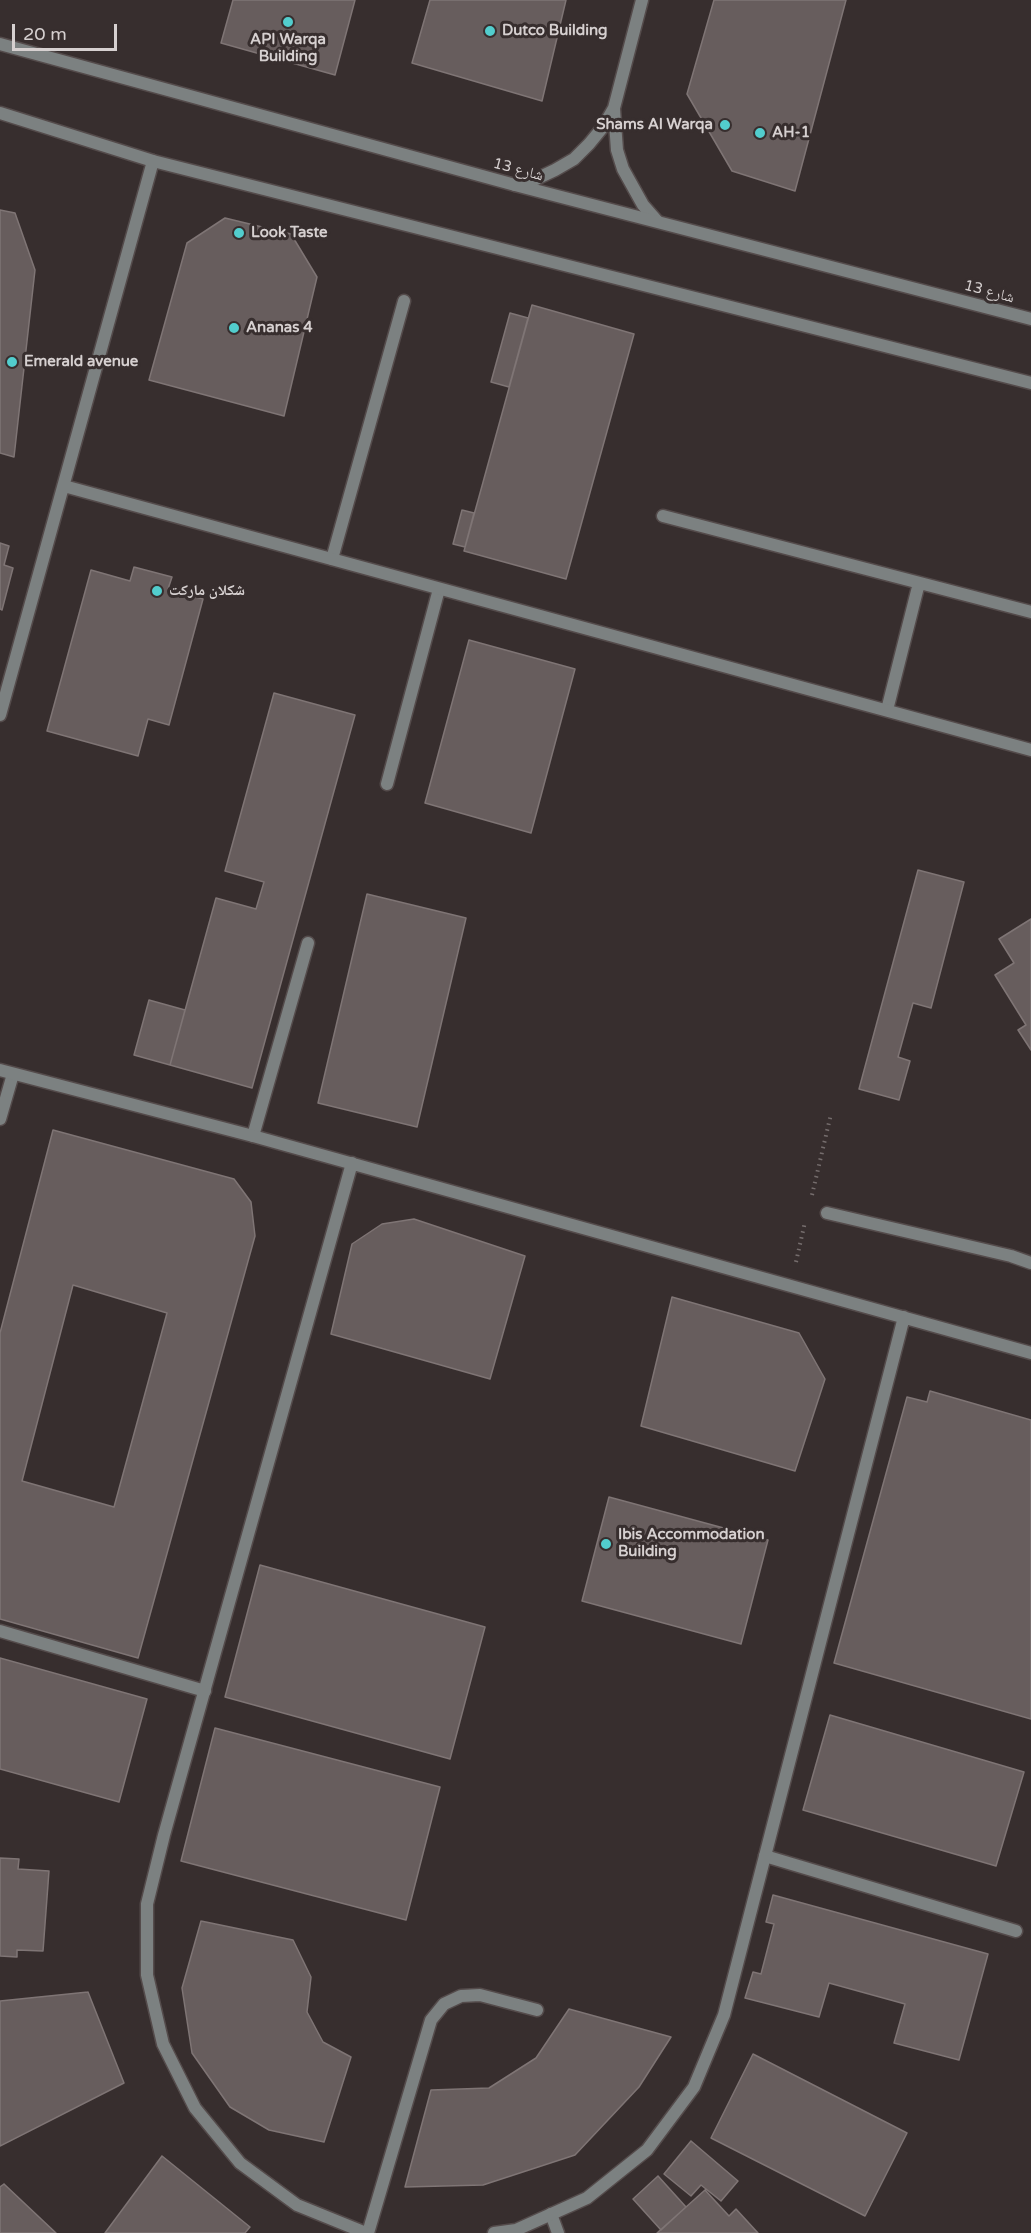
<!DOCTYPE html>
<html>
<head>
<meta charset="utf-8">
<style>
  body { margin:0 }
  #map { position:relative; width:1031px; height:2233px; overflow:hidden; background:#372e2e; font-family:"Varela Round",sans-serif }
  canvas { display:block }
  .scale { position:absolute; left:12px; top:24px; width:105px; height:27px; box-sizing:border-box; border:3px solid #d6d0d0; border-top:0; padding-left:8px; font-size:18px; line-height:21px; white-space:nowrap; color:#d6d0d0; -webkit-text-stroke:4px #372e2e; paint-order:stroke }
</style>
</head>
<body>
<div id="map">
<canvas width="1031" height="2233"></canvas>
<div class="scale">20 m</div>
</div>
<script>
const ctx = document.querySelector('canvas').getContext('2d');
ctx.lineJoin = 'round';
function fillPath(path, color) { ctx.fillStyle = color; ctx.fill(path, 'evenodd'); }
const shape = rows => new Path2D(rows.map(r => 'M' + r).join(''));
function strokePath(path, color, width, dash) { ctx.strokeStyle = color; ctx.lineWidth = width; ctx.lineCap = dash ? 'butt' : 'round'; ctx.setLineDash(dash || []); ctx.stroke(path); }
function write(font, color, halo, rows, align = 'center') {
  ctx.font = font + ' "Varela Round","Noto Naskh Arabic",sans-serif'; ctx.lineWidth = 6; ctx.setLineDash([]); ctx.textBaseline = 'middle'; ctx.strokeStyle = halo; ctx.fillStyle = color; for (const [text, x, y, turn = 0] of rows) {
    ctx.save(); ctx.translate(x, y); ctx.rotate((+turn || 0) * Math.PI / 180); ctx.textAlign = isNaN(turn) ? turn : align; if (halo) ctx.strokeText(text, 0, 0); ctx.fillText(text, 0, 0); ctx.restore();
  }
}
const building = shape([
  [233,0,355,0,335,75,221,43,233,0],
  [430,0,566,0,542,101,412,63,430,0],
  [714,0,846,0,795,191,732,171,687,94,714,0],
  [0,210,15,213,35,270,14,457,0,453,0,210],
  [225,218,291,234,317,277,284,416,149,380,187,243,225,218],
  [532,305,634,334,566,579,464,551,532,305],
  [510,313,528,318,509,387,491,382,510,313],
  [462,510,474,513,465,547,453,544,462,510],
  [0,543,9,546,4,565,13,568,2,610,0,609,0,543],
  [134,567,172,577,168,589,203,599,169,725,148,719,138,756,47,731,91,570,130,581,134,567],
  [469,640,575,669,531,833,425,803,469,640],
  [274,693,355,715,252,1088,170,1065,216,898,256,909,264,882,225,871,274,693],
  [918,870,964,882,931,1008,913,1003,898,1057,910,1061,899,1100,859,1089,918,870],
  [367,894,466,918,417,1127,318,1103,367,894],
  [1031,919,1031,1050,1018,1030,1026,1025,995,975,1014,963,999,939,1031,919],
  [149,1000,185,1010,170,1065,134,1055,149,1000],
  [53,1130,234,1179,251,1202,255,1236,138,1658,0,1619,0,1333,53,1130],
  [73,1285,167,1313,114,1507,22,1481,73,1285],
  [414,1219,525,1256,490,1379,331,1334,352,1244,382,1224,414,1219],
  [672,1297,799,1333,825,1379,795,1471,641,1426,672,1297],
  [930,1391,1031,1420,1031,1719,834,1663,907,1397,927,1402,930,1391],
  [609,1497,768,1540,741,1644,582,1601,609,1497],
  [260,1565,485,1627,450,1759,225,1697,260,1565],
  [0,1658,147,1699,119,1802,0,1769,0,1658],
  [830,1715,1024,1772,996,1866,803,1810,830,1715],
  [215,1728,440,1787,406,1920,181,1861,215,1728],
  [0,1858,19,1859,18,1869,49,1871,43,1951,17,1950,17,1957,0,1956,0,1858],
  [773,1895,988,1954,959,2060,894,2043,905,2004,829,1983,819,2017,745,1998,753,1972,761,1974,774,1924,766,1922,773,1895],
  [201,1921,293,1940,311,1977,307,2012,323,2042,351,2057,324,2142,269,2130,230,2107,192,2053,182,1988,201,1921],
  [88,1992,124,2083,0,2146,0,2001,88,1992],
  [569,2009,671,2037,639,2087,575,2155,483,2185,405,2187,431,2090,489,2088,536,2058,569,2009],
  [753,2054,907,2133,865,2216,711,2138,753,2054],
  [691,2141,738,2181,721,2201,701,2185,691,2196,664,2174,691,2141],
  [162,2156,250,2227,245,2233,105,2233,162,2156],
  [658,2176,686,2207,661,2230,633,2199,658,2176],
  [4,2184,56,2233,0,2233,0,2187,4,2184],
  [705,2190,729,2216,736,2209,758,2233,657,2233,705,2190]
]);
const path = shape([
  [812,1195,831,1114],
  [796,1262,805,1222]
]);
const service = shape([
  [663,516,1031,612],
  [332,559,404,301],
  [887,710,919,583],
  [387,784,439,589],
  [0,1119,13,1074],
  [253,1136,308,943],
  [827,1213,1011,1256,1031,1263],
  [0,1631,205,1691],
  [765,1856,1016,1931],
  [551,2214,558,2233],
  [368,2233,431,2020,444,2004,461,1996,480,1995,537,2010]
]);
const minor = shape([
  [614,109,617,150,623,169,643,205,657,221],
  [515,185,536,179,555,170,574,159,589,144,603,127,614,108,642,0],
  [64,486,1031,750],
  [0,715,153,161],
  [0,1070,253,1136,1031,1353],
  [352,1163,164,1835,147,1904,147,1975,163,2044,195,2108,240,2163,297,2205,366,2233],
  [494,2233,516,2230,587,2198,647,2150,694,2087,724,2015,904,1317]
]);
const tertiary = shape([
  [0,44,515,185,1031,319],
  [0,113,153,161,1031,383]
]);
const markers = [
  [288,22,6,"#52cdcd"],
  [490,31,6,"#52cdcd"],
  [725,125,6,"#52cdcd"],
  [760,133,6,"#52cdcd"],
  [239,233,6,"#52cdcd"],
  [234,328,6,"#52cdcd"],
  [12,362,6,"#52cdcd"],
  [157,591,6,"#52cdcd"],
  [606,1544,6,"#52cdcd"]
];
const poiNames = [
  ["Dutco Building",502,31],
  ["API Warqa",288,40,"center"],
  ["Building",288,57,"center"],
  ["Shams Al Warqa",713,125,"right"],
  ["AH-1",772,133],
  ["Look Taste",251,233],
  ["Ananas 4",246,328],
  ["Emerald avenue",24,362],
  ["شكلان ماركت",169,591],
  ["Ibis Accommodation",618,1535],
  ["Building",618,1552]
];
const streetNames = [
  ["شارع 13",518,170,15],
  ["شارع 13",989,292,15]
];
fillPath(building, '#675d5d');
strokePath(building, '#7f7575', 1.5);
strokePath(service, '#544b4b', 15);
strokePath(minor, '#544b4b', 15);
strokePath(tertiary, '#544b4b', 15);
strokePath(path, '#756d6d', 4, [1.5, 4.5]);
strokePath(service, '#7c8181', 12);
strokePath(minor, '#7c8181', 12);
strokePath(tertiary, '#7c8181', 12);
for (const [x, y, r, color] of markers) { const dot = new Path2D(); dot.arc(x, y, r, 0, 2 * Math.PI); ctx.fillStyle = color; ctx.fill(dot); strokePath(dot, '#372e2e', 2); }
write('bold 15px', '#d6d0d0', '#372e2e', poiNames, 'left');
write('15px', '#d6d0d0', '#372e2e', streetNames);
</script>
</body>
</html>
